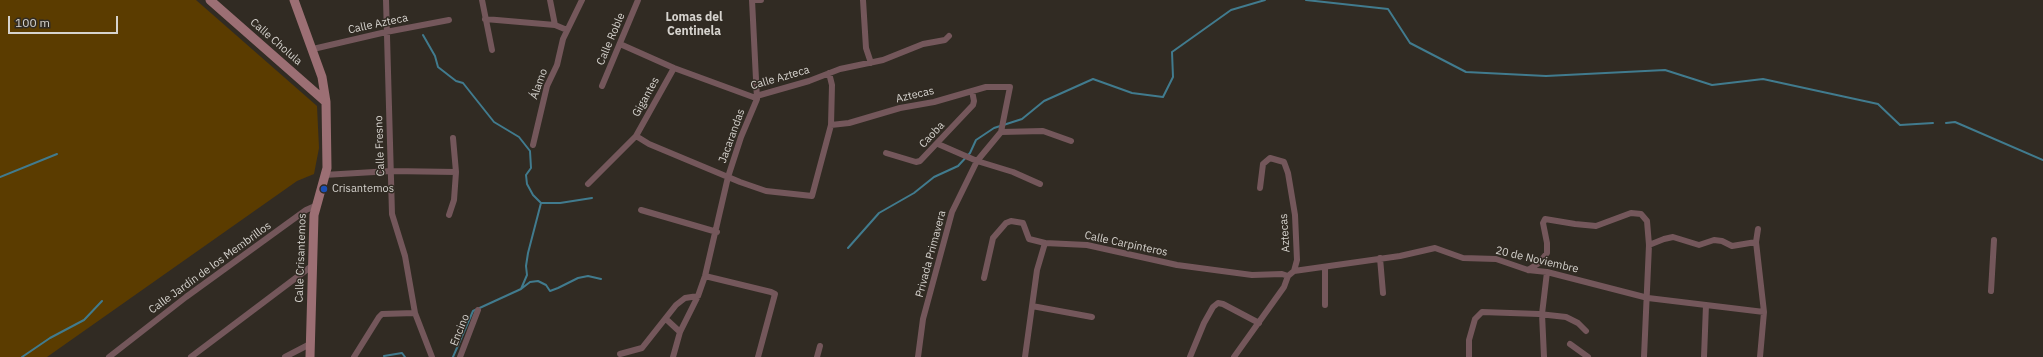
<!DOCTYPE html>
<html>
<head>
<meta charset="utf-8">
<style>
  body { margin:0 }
  #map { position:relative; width:2043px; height:357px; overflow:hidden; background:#312b23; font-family:"IBM Plex Sans",sans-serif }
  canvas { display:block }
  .scale { position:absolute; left:8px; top:16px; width:110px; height:18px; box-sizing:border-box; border:2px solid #d6d3ce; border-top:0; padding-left:5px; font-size:12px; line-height:14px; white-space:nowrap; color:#d6d3ce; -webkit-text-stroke:3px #312b23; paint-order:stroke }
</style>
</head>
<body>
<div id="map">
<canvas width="2043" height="357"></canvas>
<div class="scale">100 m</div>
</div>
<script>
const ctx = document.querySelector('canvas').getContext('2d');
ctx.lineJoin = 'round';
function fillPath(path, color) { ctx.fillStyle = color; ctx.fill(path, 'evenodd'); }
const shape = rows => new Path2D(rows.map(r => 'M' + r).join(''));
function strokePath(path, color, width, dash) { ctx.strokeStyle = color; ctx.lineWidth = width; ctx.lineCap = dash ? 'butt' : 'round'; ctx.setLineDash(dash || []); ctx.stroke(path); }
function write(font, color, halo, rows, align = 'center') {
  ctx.font = font + ' "IBM Plex Sans",sans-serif'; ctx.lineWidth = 3; ctx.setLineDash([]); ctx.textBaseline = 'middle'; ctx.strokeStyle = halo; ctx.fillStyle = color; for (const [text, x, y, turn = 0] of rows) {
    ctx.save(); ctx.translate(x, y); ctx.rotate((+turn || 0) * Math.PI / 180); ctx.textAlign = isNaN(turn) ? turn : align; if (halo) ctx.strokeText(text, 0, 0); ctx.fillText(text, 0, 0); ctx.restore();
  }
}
const green = shape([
  [0,0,196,0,317,106,319,148,314,174,297,181,47,357,0,357]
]);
const stream = shape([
  [1306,0,1388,9,1410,43,1466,72,1546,76,1665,70,1712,85,1763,79,1878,104,1900,125,1933,123],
  [423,35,435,56,438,67,456,81,463,83,494,122,519,137,530,151,531,168,526,175,527,184,533,195,541,203,528,253,526,266,527,275,521,289],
  [1946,123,1955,122,2043,160],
  [0,177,57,154],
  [541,203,560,203,592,198],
  [848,248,879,213,914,193,934,177,958,166,970,153,976,140,994,128,1022,119,1044,101,1093,79,1132,93,1163,97,1173,77,1172,52,1231,10,1265,0],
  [384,356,402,353,405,357],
  [22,357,50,338,84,320,102,301],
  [453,357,473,311,521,289,530,282,538,281,546,285,550,291,558,288,578,278,588,276,601,279]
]);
const street = shape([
  [386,0,392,214,405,256,415,313,432,357],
  [482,0,492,50],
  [550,0,555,25],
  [752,0,761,0],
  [863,0,866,48,871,63],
  [485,19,555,25,567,30],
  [620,44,674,68,753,97,809,81,840,69,883,60,923,44,945,40,949,36],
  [313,49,386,32,449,20],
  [602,86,638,0],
  [831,125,849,123,900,108,934,102,986,87,1010,87,1001,132,977,161,952,212,923,319,918,357],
  [1001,132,1043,131,1071,141],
  [636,136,649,144,740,182,766,191,812,196,831,125,832,85,829,73],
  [938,144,977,161,1013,172,1040,184],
  [533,145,547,86,557,65,563,39,582,0],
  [886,153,916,162,920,161,973,105,974,101,972,91],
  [324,175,391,171,456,172],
  [588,184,636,136,674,68],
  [641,210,717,232],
  [449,215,454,200,456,172,453,138],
  [1758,229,1756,242,1764,312,1760,357],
  [1649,245,1664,239,1673,237,1699,245,1714,240,1722,241,1732,246,1756,242],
  [1380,258,1383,293],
  [1528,270,1539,263,1547,253,1547,243,1543,223,1545,219,1575,224,1596,226,1631,213,1641,214,1647,221,1649,245,1644,357],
  [1294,271,1400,256,1435,248,1463,258,1496,259,1528,270,1547,272,1648,298,1764,312],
  [705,276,771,292,775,294,758,357],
  [984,278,993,238,1006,223,1011,221,1023,223,1029,239,1045,243],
  [1991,291,1994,240],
  [1325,305,1325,267],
  [1032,306,1092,317],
  [666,319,680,332],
  [1570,344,1588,357],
  [620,354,642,348,676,305,685,298,698,296],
  [109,357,186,297,306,210,315,206],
  [191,357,313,265],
  [285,357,310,344],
  [354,357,379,317,382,314,415,313],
  [460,357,478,310],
  [673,357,680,332,698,296,705,276,728,177,741,137,757,99,752,0],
  [817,357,820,346],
  [1025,357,1037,270,1045,243,1087,245,1177,265,1252,275,1282,274,1288,276],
  [1190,357,1204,323,1213,307,1218,303,1223,304,1259,323],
  [1234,357,1284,287,1288,276,1294,271,1297,260,1295,215,1288,173,1284,162,1270,158,1263,164,1260,188],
  [1469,357,1469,340,1475,319,1482,312,1539,314,1566,317,1578,323,1586,331],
  [1544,357,1542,314,1547,272],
  [1704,357,1706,305]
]);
const secondary = shape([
  [210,0,326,102],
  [294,0,322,77,326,102,327,168,314,215,310,357]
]);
const markers = [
  [324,189,4,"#1a4fb4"]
];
const streetNames = [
  ["Calle Azteca",378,24,-12],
  ["Calle Roble",611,39,-67],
  ["Calle Cholula",276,42,41],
  ["Calle Azteca",780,78,-16],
  ["Álamo",539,84,-71],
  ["Aztecas",915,95,-13],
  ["Gigantes",646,97,-61],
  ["Caoba",932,135,-47],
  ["Jacarandas",732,136,-70],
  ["Calle Fresno",380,146,-92],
  ["Aztecas",1285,233,-94],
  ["Calle Carpinteros",1126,244,12],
  ["Privada Primavera",931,254,-75],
  ["Calle Crisantemos",301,258,-88],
  ["20 de Noviembre",1537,260,13],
  ["Calle Jardín de los Membrillos",210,268,-36],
  ["Encino",460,330,-68]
];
const poiNames = [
  ["Crisantemos",332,189]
];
const neighbourhoodNames = [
  ["Lomas del",694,18],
  ["Centinela",694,32]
];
fillPath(green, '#5b3c00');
strokePath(stream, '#417b8e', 2);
strokePath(street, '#74575b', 6);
strokePath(secondary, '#9c6f74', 9);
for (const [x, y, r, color] of markers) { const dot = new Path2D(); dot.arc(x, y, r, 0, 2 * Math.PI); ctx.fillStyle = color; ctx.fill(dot); strokePath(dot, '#312b23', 1.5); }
write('11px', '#d6d3ce', '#312b23', streetNames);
write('11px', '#d6d3ce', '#312b23', poiNames, 'left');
write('bold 12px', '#d6d3ce', '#312b23', neighbourhoodNames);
</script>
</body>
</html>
